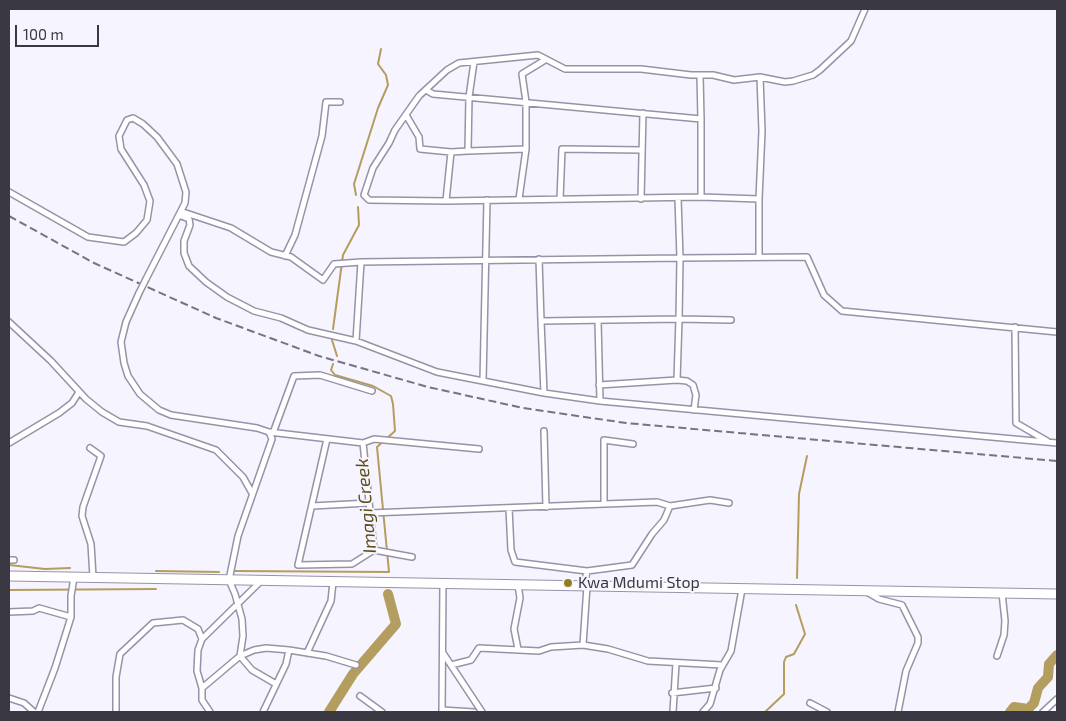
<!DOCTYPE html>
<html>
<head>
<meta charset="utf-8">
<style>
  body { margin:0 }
  #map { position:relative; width:1066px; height:721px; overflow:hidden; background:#f6f4fe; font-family:"Exo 2",sans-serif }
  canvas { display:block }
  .frame { position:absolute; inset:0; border:10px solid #3a3842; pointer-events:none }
  .scale { position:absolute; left:15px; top:25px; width:84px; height:22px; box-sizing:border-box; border:2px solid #3a3842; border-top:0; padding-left:6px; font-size:15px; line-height:18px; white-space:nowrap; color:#3a3842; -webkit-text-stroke:4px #f6f4fe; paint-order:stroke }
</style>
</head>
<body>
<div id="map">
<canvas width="1066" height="721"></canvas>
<div class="frame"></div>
<div class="scale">100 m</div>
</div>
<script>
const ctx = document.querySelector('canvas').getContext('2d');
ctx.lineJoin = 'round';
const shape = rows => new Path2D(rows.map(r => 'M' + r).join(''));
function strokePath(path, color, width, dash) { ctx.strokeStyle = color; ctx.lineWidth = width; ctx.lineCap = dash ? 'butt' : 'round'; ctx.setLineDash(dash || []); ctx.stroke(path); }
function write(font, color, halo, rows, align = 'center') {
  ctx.font = font + ' "Exo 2",sans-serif'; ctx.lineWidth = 4; ctx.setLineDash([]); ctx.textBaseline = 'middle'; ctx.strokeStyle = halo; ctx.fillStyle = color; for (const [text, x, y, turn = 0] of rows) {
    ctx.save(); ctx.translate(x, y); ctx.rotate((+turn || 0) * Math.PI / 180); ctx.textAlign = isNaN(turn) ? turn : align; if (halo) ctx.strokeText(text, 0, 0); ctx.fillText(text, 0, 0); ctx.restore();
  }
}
const stream = shape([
  [356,195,354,184,378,108,388,85,386,75,378,64,381,49],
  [333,329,343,255,359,225,358,207],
  [332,340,337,356],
  [9,565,45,569,70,568],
  [156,571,219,572],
  [234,571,389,572,377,447,395,431,393,404,391,396,373,386,335,375,331,370,333,364],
  [797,578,799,494,807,456],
  [9,590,156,589],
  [765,712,784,694,784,662,786,657,794,654,805,634,796,605]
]);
const river = shape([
  [329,712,353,674,396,624,388,594],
  [1010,712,1014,707,1028,709,1034,703,1038,688,1048,677,1049,664,1057,655]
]);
const street = shape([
  [474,62,469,97,468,151,526,149],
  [700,75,701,119],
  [426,90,433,94,701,119,701,197,446,201,369,200,364,195,373,168,389,143,395,130,419,96,420,95,447,70,459,63,538,55,565,69,641,69,691,75,713,75,734,80,760,77,785,82,793,81,813,75,820,70,851,41,865,9],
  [406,115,419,137,420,149,451,152],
  [9,192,88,237,124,242,136,233,147,220,150,201,144,185,121,149,119,136,127,120,133,118,143,124,157,137,177,164,186,192,185,203,146,279],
  [701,197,759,199,762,131,760,77],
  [678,198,680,258,807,257,824,295,842,311,1057,332],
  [519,199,526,149,526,102,522,74,545,60],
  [560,199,562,149,642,150],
  [641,199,643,113],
  [759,199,759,257],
  [446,201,451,152,468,151],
  [183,212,231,228,271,252,291,257,323,280,334,264,361,262,680,258,679,319,541,321,544,393],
  [179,215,189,219,190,225,184,241,184,253,189,266,206,282,227,297,254,311,281,318,308,330,356,341,437,372,544,393,600,401,1057,443],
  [285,256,295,235,322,136,326,102,340,102],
  [539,259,541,321],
  [139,293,126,322,121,342,124,363,128,376,140,394,159,410,171,415,257,428,269,432,272,439,238,536,229,580,235,594,242,619,243,636,240,656,252,670,276,684],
  [598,321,600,401],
  [9,322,51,361,86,399,102,412,119,422,147,426,216,450,243,477,252,493],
  [1015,327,1016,423,1047,441],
  [356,341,361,262],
  [677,380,687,381,693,385,696,395,694,410],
  [483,381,487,200],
  [599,385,677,380,679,319,731,320],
  [544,431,546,507],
  [269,432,363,443,374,439,479,449],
  [273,433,294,376,320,375,372,391],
  [327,439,298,565,352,564,374,550,412,557],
  [9,443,59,413,72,403,79,392],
  [363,443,374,550],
  [90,448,101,456,83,507,82,516,91,544,93,577],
  [604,504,604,440,633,444],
  [312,506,369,503],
  [670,506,710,500,729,503],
  [370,513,657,502,670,506,664,520,652,534,632,565,587,571,515,562,511,550,509,508],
  [9,560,14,560],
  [584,586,587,571],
  [867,592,879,599,902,605,918,637,918,643,906,671,898,712],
  [9,612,33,611,39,608,71,617],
  [202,639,261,581],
  [583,645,587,586],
  [518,649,514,629,520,598,518,585],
  [307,653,331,601,333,582],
  [443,653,482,712],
  [997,656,1004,635,1005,621,1002,593],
  [451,665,471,660,479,648,539,651,551,647,583,645,608,649,648,661,722,665],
  [672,693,716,688],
  [360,696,382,712],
  [9,698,24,703,34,712],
  [810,703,827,712],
  [442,710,474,712],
  [38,712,55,668,71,617,71,596,74,577],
  [116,712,116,677,120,654,153,623,183,620,198,629,202,639,198,650,197,671,202,688],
  [210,712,202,700,202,688,240,656,254,650,266,648,289,650,326,656,356,665],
  [263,712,286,664,289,650],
  [442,712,443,583],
  [673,712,676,663],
  [703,712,710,704,720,670,731,651,742,589],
  [1043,712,1057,699]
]);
const highway = shape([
  [9,576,1057,594]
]);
const rail = shape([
  [9,216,94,263,216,318,319,356,428,387,523,408,626,423,1057,461]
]);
const streetBridge = shape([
  [139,293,146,279]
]);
const markers = [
  [568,583,5,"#957c23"]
];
const poiNames = [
  ["Kwa Mdumi Stop",578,583]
];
const waterNames = [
  ["Imagi Creek",366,506,-95]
];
strokePath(stream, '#b39e5f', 2);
strokePath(river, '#b39e5f', 10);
strokePath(street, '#9693a9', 8);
strokePath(highway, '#9693a9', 11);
strokePath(street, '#fff', 5);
strokePath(highway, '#fff', 9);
strokePath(rail, '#76747e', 2, [8, 4]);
strokePath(streetBridge, '#9693a9', 8, []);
strokePath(streetBridge, '#fff', 5);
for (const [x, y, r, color] of markers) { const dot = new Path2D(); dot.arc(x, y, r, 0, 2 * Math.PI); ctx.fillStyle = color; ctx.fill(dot); strokePath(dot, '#f6f4fe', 2); }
write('16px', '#3a3842', '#f6f4fe', poiNames, 'left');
write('italic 18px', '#5d4d1c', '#f6f4fe', waterNames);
</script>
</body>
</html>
